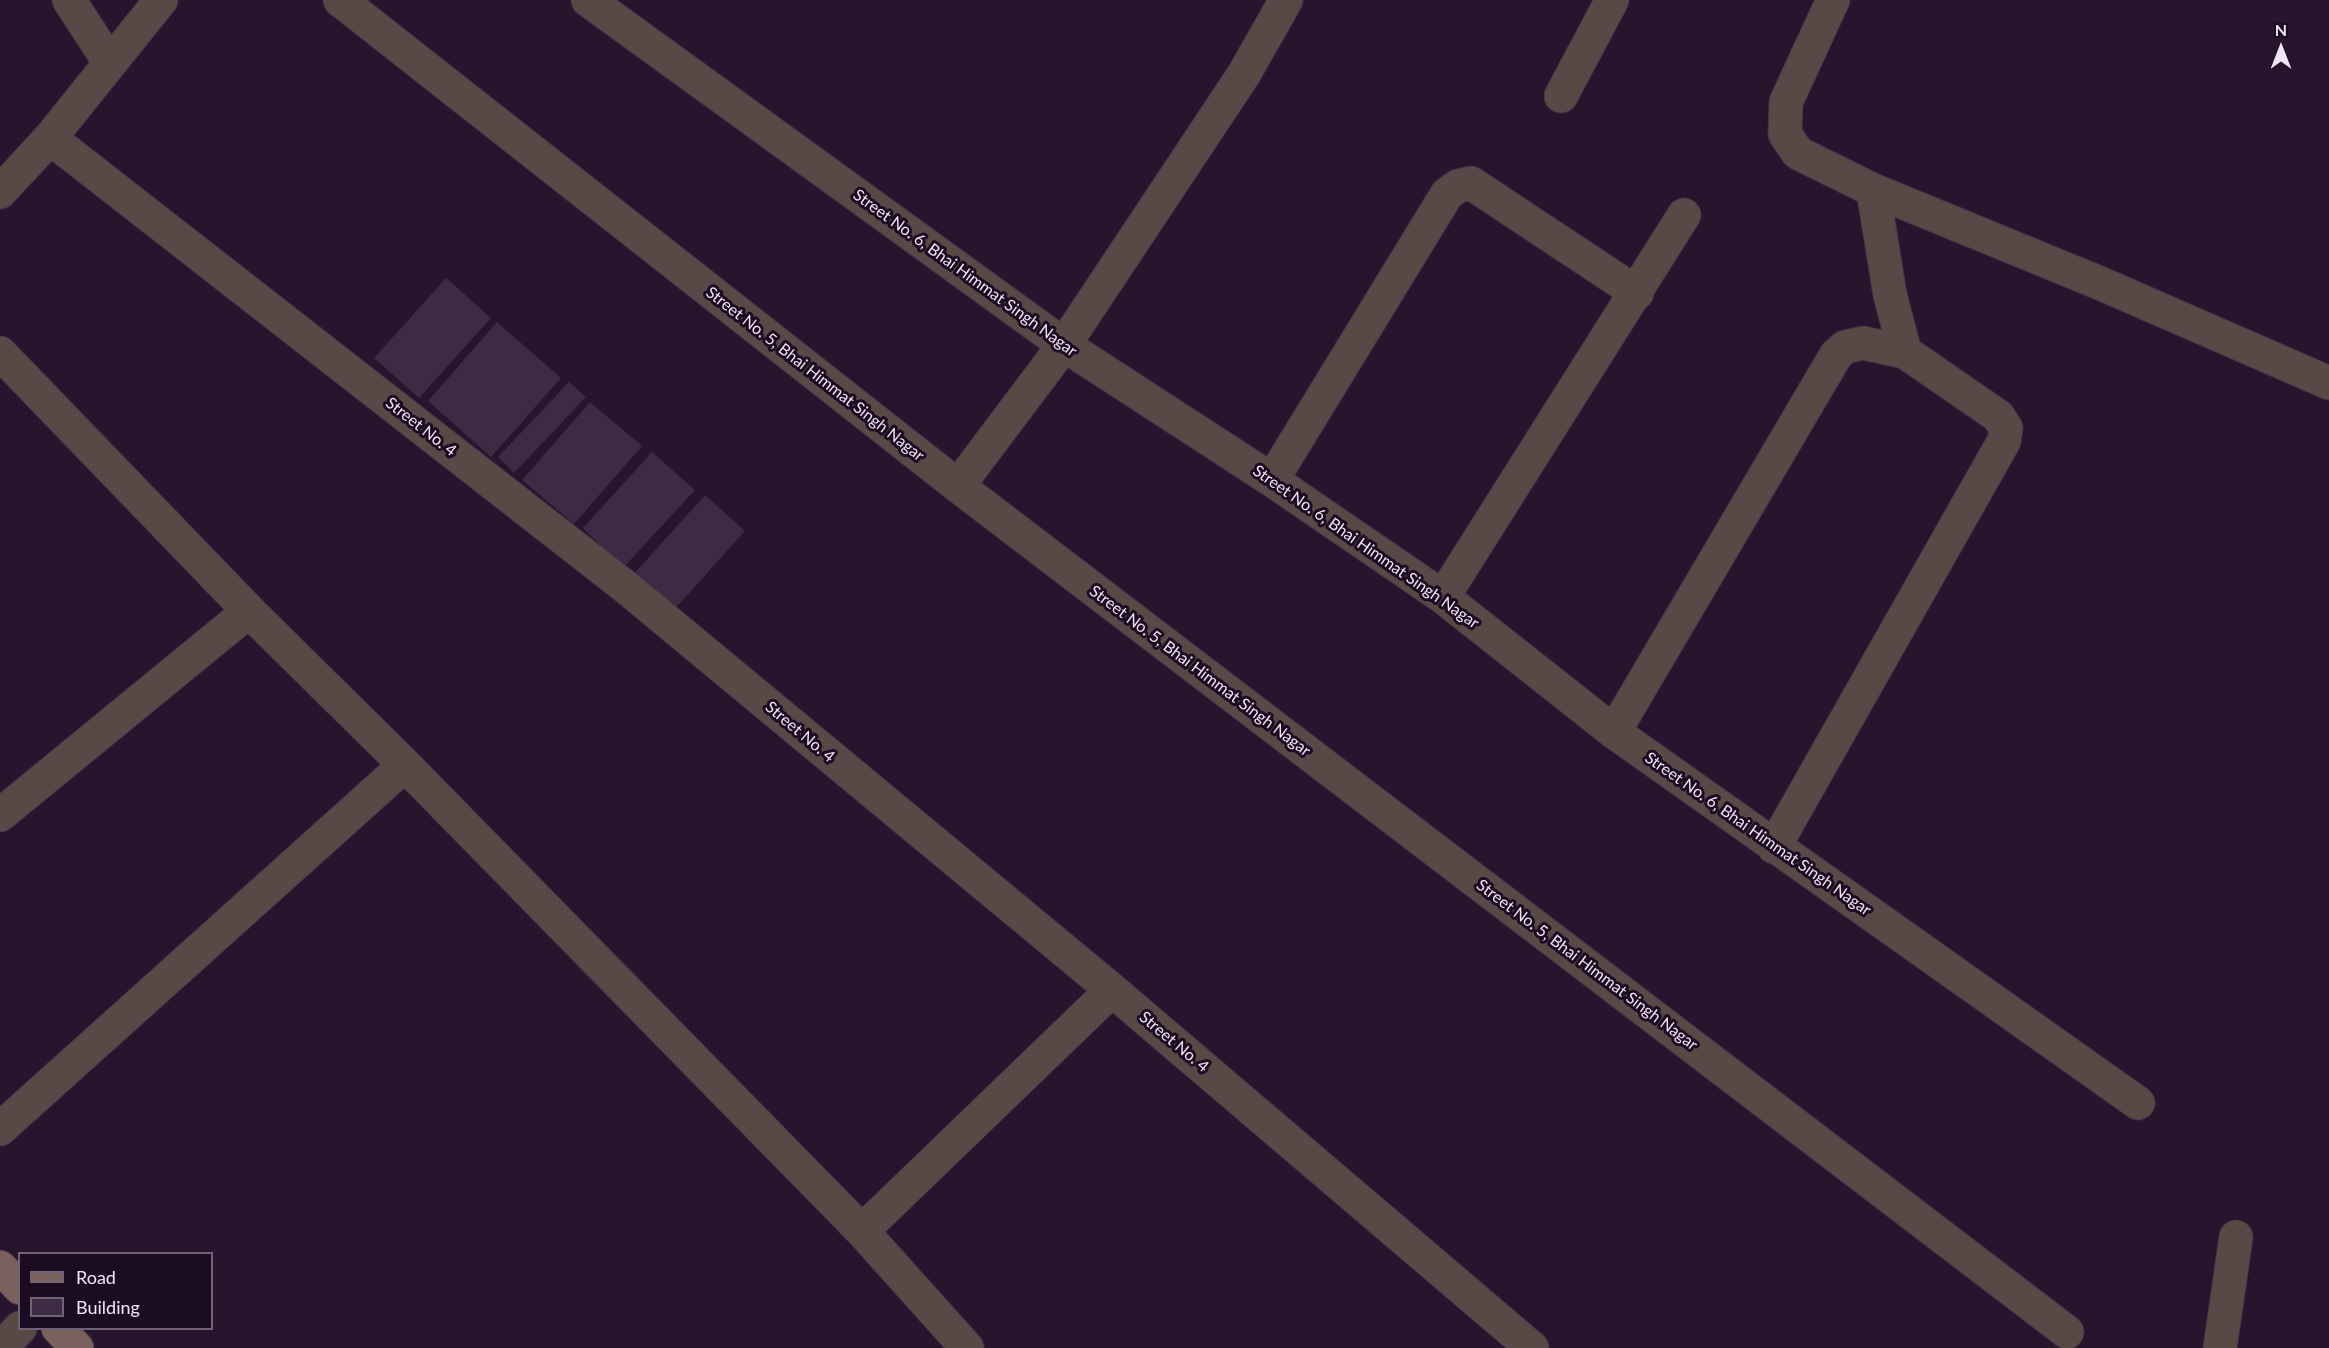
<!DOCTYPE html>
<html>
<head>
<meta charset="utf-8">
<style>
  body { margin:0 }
  #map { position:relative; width:2329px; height:1348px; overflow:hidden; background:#26152c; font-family:Lato,sans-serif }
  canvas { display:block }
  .legend { position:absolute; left:18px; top:1252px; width:195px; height:78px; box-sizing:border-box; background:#1c0c22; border:2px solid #716376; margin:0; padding:8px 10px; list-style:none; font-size:18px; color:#f1e5f5 }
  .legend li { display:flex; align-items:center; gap:12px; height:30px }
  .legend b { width:30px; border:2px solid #716376 }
  .north { position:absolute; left:2251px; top:18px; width:60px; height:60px; -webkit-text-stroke:4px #1c0c22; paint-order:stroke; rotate:0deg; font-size:16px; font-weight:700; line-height:24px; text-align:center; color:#f1e5f5 }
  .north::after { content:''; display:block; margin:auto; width:21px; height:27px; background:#f1e5f5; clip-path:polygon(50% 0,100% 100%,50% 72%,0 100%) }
</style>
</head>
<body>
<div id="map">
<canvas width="2329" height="1348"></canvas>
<ul class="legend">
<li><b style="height:8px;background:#7b615d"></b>Road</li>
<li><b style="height:16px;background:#3d2b44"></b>Building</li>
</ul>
<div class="north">N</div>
</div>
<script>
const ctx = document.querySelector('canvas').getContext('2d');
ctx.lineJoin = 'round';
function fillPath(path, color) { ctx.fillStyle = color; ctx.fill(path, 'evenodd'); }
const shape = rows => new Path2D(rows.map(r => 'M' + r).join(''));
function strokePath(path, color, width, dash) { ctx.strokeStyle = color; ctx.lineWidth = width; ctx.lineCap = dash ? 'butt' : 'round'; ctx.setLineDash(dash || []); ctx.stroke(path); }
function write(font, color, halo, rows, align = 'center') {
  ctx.font = font + ' Lato,sans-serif'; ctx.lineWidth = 6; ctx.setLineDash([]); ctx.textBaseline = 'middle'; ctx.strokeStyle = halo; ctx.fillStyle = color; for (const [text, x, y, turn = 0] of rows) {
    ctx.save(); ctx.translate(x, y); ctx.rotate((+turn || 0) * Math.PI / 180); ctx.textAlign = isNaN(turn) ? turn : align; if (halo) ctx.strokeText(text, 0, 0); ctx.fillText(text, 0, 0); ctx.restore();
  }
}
const building = shape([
  [446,278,491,318,419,398,374,358],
  [497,322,561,378,491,457,428,401],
  [569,382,586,397,514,473,498,457],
  [590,402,642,446,574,524,522,480],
  [652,452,695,490,623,568,583,528],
  [705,495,745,531,672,612,632,576]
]);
const street = shape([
  [69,0,110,63],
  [340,0,958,486,2067,1332],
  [588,0,1064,345,1272,480,1443,597,1614,732,2138,1103],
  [1833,0,1786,102,1785,134,1798,153,1873,190,2102,284,2329,383],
  [1561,96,1612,0],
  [50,138,627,588,1112,990,1532,1348],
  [1873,190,1890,295,1905,352],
  [0,192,50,138,161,0],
  [0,353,249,611,405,765,862,1231,967,1348],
  [1272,480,1447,194,1458,186,1471,183,1637,293],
  [958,486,1064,345,1244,74,1286,0],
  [1443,597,1684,215],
  [1614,732,1836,355,1845,347,1863,343,1905,352,1998,416,2006,428,2004,441,1774,847],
  [0,815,249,611],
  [0,1129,405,765],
  [862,1231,1112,990],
  [1,1348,20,1328],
  [2220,1348,2236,1237]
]);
const secondary = shape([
  [0,1267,20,1288],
  [58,1328,77,1348]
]);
const streetNames = [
  ["Street No. 6, Bhai Himmat Singh Nagar",965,273,36],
  ["Street No. 5, Bhai Himmat Singh Nagar",815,374,38],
  ["Street No. 4",421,427,38],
  ["Street No. 6, Bhai Himmat Singh Nagar",1366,547,35],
  ["Street No. 5, Bhai Himmat Singh Nagar",1200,671,37],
  ["Street No. 4",800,732,40],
  ["Street No. 6, Bhai Himmat Singh Nagar",1758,834,35],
  ["Street No. 5, Bhai Himmat Singh Nagar",1587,965,37],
  ["Street No. 4",1174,1042,40]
];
fillPath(building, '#3d2b44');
strokePath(street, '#423248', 35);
strokePath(secondary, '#423248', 35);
strokePath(street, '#594946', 33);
strokePath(secondary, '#7b615d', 33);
write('16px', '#f1e5f5', '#1c0c22', streetNames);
</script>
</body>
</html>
